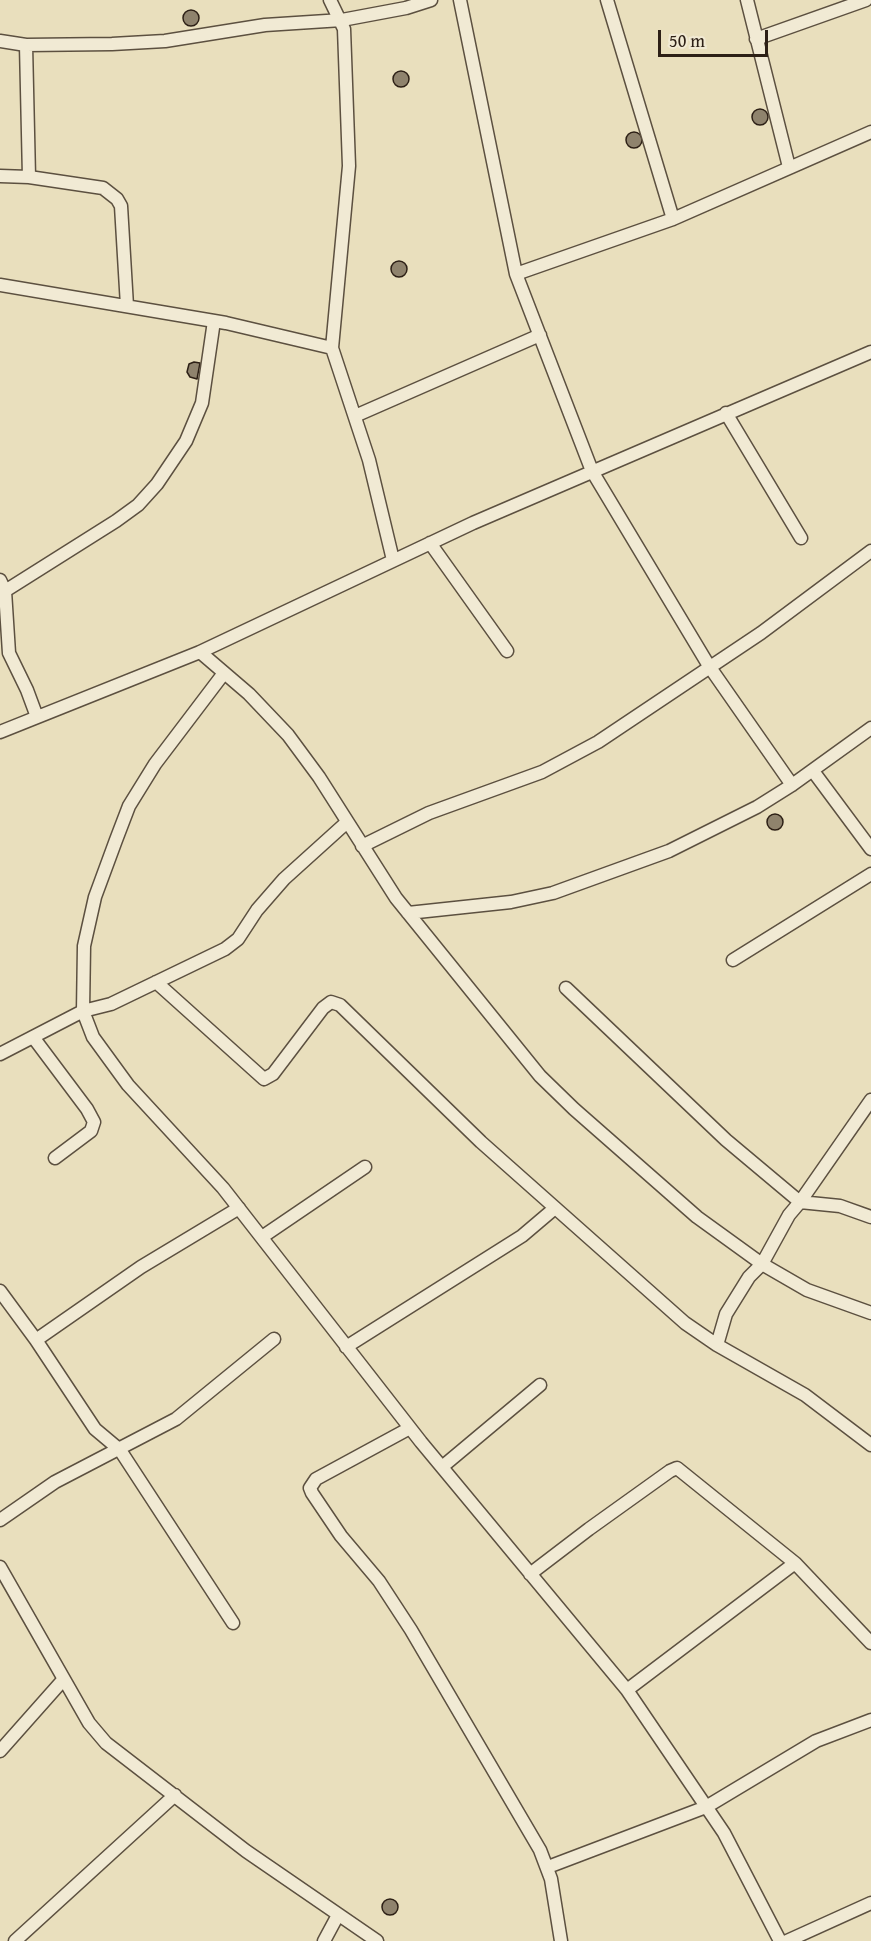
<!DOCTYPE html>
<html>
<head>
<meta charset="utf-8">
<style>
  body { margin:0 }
  #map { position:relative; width:871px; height:1941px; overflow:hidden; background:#e9dfbd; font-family:"Gentium Book Plus",serif }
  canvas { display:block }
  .scale { position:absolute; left:658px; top:30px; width:110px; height:27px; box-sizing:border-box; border:3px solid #2d2016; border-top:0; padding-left:8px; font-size:18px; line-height:21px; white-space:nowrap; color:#2d2016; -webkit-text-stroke:4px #f1ead4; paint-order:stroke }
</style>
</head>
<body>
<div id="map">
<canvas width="871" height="1941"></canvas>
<div class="scale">50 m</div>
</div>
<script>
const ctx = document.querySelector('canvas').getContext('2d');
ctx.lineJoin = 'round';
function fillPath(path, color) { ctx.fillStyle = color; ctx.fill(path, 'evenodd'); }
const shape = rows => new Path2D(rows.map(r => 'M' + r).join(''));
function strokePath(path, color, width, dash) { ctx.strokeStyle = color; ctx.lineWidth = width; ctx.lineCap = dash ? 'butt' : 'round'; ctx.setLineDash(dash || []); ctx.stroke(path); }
const building = shape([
  '183 18a8 8 0 1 1 16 0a8 8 0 1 1-16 0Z',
  '393 79a8 8 0 1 1 16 0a8 8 0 1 1-16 0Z',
  '752 117a8 8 0 1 1 16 0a8 8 0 1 1-16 0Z',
  '626 140a8 8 0 1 1 16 0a8 8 0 1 1-16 0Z',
  '391 269a8 8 0 1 1 16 0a8 8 0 1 1-16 0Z',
  [194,362,200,363,197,379,190,377,187,372,189,364,194,362],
  '767 822a8 8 0 1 1 16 0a8 8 0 1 1-16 0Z',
  '382 1907a8 8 0 1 1 16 0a8 8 0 1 1-16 0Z'
]);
const minor = shape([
  [330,0,344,29,349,166,332,348,369,460,393,560],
  [460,0,516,274,592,471,709,666,792,785],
  [607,0,673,219],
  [747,0,789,167],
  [756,39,866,0],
  [0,41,26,45],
  [0,176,29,177],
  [516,274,673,219,871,132],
  [0,285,226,323,332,348],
  [127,306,121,206,117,199,103,188,29,177,26,45,112,44,165,41,265,25,342,20,406,8,431,0],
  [726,413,801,538],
  [355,416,540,335],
  [430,543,507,651],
  [0,580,5,591,9,653,27,690,37,717],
  [5,591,116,521,138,505,157,484,186,441,202,403,214,321],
  [200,652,249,694,288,735,319,777,396,898,540,1076,574,1109,697,1217,762,1264,807,1290,871,1313],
  [224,673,155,764,129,806,116,840,95,897,84,946,83,1011,93,1037,128,1085,223,1188,421,1442,627,1690,724,1833,780,1941],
  [0,732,200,652,473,523,871,352],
  [813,771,871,849],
  [362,846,429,813,542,772,598,742,761,633,871,551],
  [408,913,511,902,553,893,669,851,757,807,792,785,871,728],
  [733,960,871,874],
  [156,982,264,1079,273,1074,323,1008,331,1002,340,1005,481,1142,685,1323,717,1345,805,1395,871,1445],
  [566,988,726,1140,800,1202,871,1100],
  [33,1037,87,1109,94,1122,91,1131,55,1158],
  [0,1054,83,1011,111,1004,225,949,238,939,257,910,284,879,346,823],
  [262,1237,365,1167],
  [0,1291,36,1340],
  [717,1345,726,1314,749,1277,762,1264,789,1215,800,1202,840,1206,871,1217],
  [346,1347,522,1236,555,1208],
  [410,1428,316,1479,310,1488,312,1493,341,1536,379,1581,411,1630,540,1850,551,1879,561,1941],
  [442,1467,540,1385],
  [0,1520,55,1482,176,1419,274,1339],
  [0,1567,89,1723,106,1743,246,1851,377,1941],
  [530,1574,589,1529,670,1471,677,1468,795,1563],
  [233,1623,120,1450,95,1429,36,1340,141,1267,239,1208],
  [627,1690,795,1563,871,1643],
  [0,1751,63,1680],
  [548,1867,706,1807,816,1741,871,1720],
  [15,1941,175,1795],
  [324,1941,338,1915],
  [787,1941,871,1903]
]);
fillPath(building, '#8f836d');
strokePath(building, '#2d2016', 1.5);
strokePath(minor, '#5c5040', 15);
strokePath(minor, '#f1ead4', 12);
</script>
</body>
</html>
